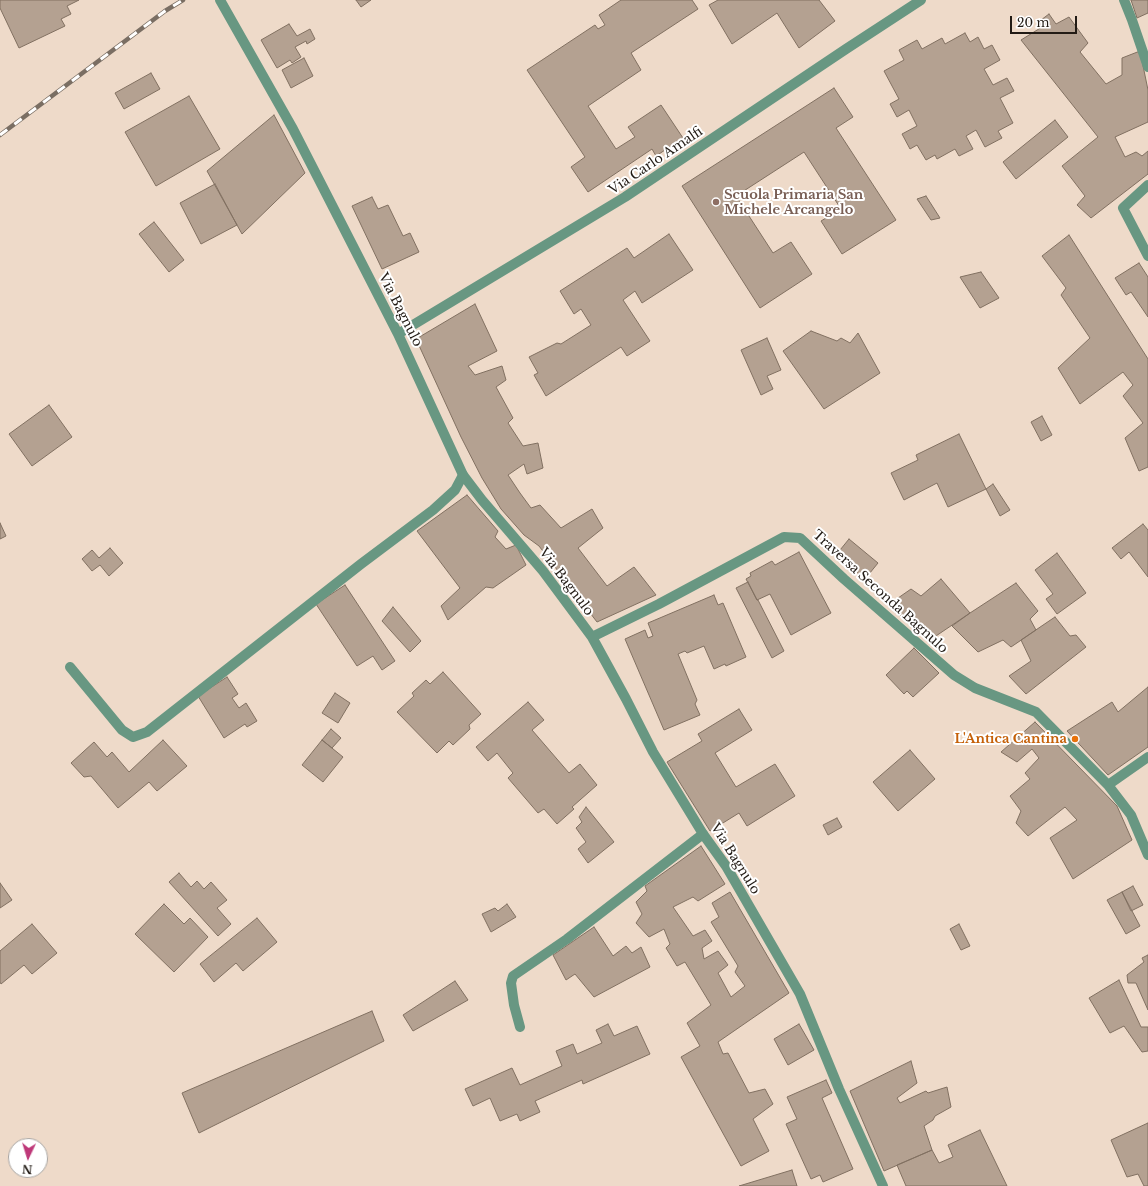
<!DOCTYPE html>
<html>
<head>
<meta charset="utf-8">
<style>
  body { margin:0 }
  #map { position:relative; width:1148px; height:1186px; overflow:hidden; background:#eedac9; font-family:"Libre Baskerville",serif }
  canvas { display:block }
  .north { position:absolute; left:8px; top:1138px; width:40px; height:40px; box-sizing:border-box; background:#fff; border:1px solid #a7a4a1; border-radius:50%; rotate:184deg; font-size:11px; font-weight:700; line-height:16px; text-align:center; color:#221b15 }
  .north::after { content:''; display:block; margin:auto; width:14px; height:18px; background:#be3879; clip-path:polygon(50% 0,100% 100%,50% 72%,0 100%) }
  .scale { position:absolute; left:1010px; top:16px; width:67px; height:18px; box-sizing:border-box; border:2px solid #221b15; border-top:0; padding-left:5px; font-size:12px; line-height:14px; white-space:nowrap; color:#221b15; -webkit-text-stroke:3px #fff; paint-order:stroke }
</style>
</head>
<body>
<div id="map">
<canvas width="1148" height="1186"></canvas>
<div class="north">N</div>
<div class="scale">20 m</div>
</div>
<script>
const ctx = document.querySelector('canvas').getContext('2d');
ctx.lineJoin = 'round';
function fillPath(path, color) { ctx.fillStyle = color; ctx.fill(path, 'evenodd'); }
const shape = rows => new Path2D(rows.map(r => 'M' + r).join(''));
function strokePath(path, color, width, dash) { ctx.strokeStyle = color; ctx.lineWidth = width; ctx.lineCap = dash ? 'butt' : 'round'; ctx.setLineDash(dash || []); ctx.stroke(path); }
function write(font, color, halo, rows, align = 'center') {
  ctx.font = font + ' "Libre Baskerville",serif'; ctx.lineWidth = 4; ctx.setLineDash([]); ctx.textBaseline = 'middle'; ctx.strokeStyle = halo; ctx.fillStyle = color; for (const [text, x, y, turn = 0] of rows) {
    ctx.save(); ctx.translate(x, y); ctx.rotate((+turn || 0) * Math.PI / 180); ctx.textAlign = isNaN(turn) ? turn : align; if (halo) ctx.strokeText(text, 0, 0); ctx.fillText(text, 0, 0); ctx.restore();
  }
}
const building = shape([
  [0,0,79,0,67,6,71,14,61,19,65,26,19,48,0,8,0,0],
  [356,0,371,0,361,7,356,0],
  [621,0,692,0,698,9,631,53,641,70,588,106,616,149,635,137,628,127,661,105,683,138,656,156,652,149,588,192,571,167,585,157,527,70,595,25,598,29,605,25,599,15,621,0],
  [718,0,819,0,835,21,799,48,777,13,732,44,709,5,718,0],
  [1131,0,1148,0,1148,13,1137,18,1131,0],
  [1049,14,1056,24,1069,17,1088,43,1080,52,1106,84,1122,75,1122,58,1140,51,1148,90,1148,122,1115,137,1125,157,1136,152,1142,156,1148,151,1148,174,1091,218,1077,205,1085,196,1062,166,1098,137,1021,40,1042,27,1037,23,1049,14],
  [289,24,297,36,310,29,315,39,307,44,306,41,295,47,301,57,292,63,290,60,277,68,261,40,289,24],
  [965,33,970,42,978,37,984,49,992,45,1000,60,984,69,993,85,1007,78,1014,91,1000,98,1013,123,998,131,1002,138,985,147,976,130,966,136,973,149,959,156,955,149,937,159,935,155,926,160,917,145,910,149,902,134,917,126,909,110,897,117,890,104,899,99,884,71,904,60,899,50,917,40,922,49,942,38,945,44,965,33],
  [304,58,313,76,291,88,282,70,304,58],
  [151,73,160,89,124,109,115,93,151,73],
  [834,88,853,117,836,128,896,220,842,254,821,221,841,209,804,152,736,196,773,253,791,242,812,274,760,308,682,186,834,88],
  [189,96,220,149,156,186,125,132,189,96],
  [274,115,305,173,242,234,207,171,274,115],
  [1055,120,1068,137,1016,179,1003,162,1055,120],
  [215,184,237,225,201,244,180,203,215,184],
  [926,196,940,218,931,220,917,199,926,196],
  [372,197,378,209,388,205,403,236,410,233,419,252,382,269,352,206,372,197],
  [154,222,184,260,169,272,139,234,154,222],
  [669,234,693,270,642,303,635,291,623,300,650,341,627,356,621,347,546,396,534,375,538,373,529,357,557,343,561,344,591,325,581,309,574,314,560,291,627,248,634,258,669,234],
  [1069,235,1148,359,1148,467,1139,471,1125,438,1143,423,1123,396,1133,385,1123,372,1080,404,1058,368,1090,338,1061,295,1066,288,1042,256,1069,235],
  [1139,263,1148,277,1148,317,1131,292,1126,295,1115,278,1139,263],
  [981,272,999,298,980,308,960,277,981,272],
  [475,304,497,351,468,366,475,375,502,366,506,380,496,387,513,418,508,423,523,446,538,443,543,468,527,474,524,464,508,475,520,493,531,508,540,505,561,528,592,509,603,528,578,548,607,586,634,567,656,595,597,622,539,546,524,535,501,509,482,478,461,437,416,339,475,304],
  [811,331,837,341,841,338,850,343,858,333,880,373,824,409,783,351,811,331],
  [767,338,781,370,767,376,773,389,761,395,741,350,767,338],
  [49,405,72,437,32,466,9,434,49,405],
  [1042,416,1052,435,1041,441,1031,422,1042,416],
  [959,434,986,489,948,507,937,483,904,500,891,473,918,460,916,455,959,434],
  [993,484,1010,510,1000,516,986,489,993,484],
  [467,495,498,531,495,537,506,549,516,545,526,565,493,588,486,587,448,620,441,606,460,588,417,531,467,495],
  [0,523,6,536,0,539,0,523],
  [1143,524,1148,530,1148,577,1129,552,1121,559,1112,548,1143,524],
  [849,539,878,563,865,579,836,555,849,539],
  [110,548,123,563,109,576,100,565,92,571,82,559,92,550,99,558,110,548],
  [799,552,831,613,791,635,770,594,757,600,746,579,751,576,750,573,772,561,775,565,799,552],
  [1057,553,1086,593,1057,614,1046,599,1053,594,1035,570,1057,553],
  [941,579,970,613,930,640,888,605,911,589,921,596,941,579],
  [748,582,757,600,758,600,784,651,772,658,736,588,748,582],
  [1016,583,1038,611,1030,619,1036,630,1011,647,1003,640,978,652,952,626,970,613,1016,583],
  [345,585,395,661,382,670,373,656,357,666,316,604,345,585],
  [714,595,718,605,723,603,746,657,726,666,725,664,714,669,704,646,687,653,685,651,678,654,697,700,695,704,700,715,664,730,625,639,645,630,648,638,653,636,648,623,714,595],
  [393,607,421,641,410,652,382,621,393,607],
  [1055,617,1070,636,1076,635,1086,647,1026,694,1009,676,1031,661,1021,640,1055,617],
  [914,648,939,673,913,697,907,691,904,694,886,675,914,648],
  [443,672,481,714,469,725,470,729,453,745,449,741,437,753,397,712,414,696,412,693,426,680,430,684,443,672],
  [227,677,238,694,232,698,239,708,246,703,257,721,247,727,245,724,224,738,198,696,227,677],
  [1148,687,1148,747,1108,775,1067,731,1112,702,1118,712,1148,687],
  [335,693,350,703,338,723,322,713,335,693],
  [528,702,544,720,532,730,569,773,580,764,597,785,572,807,574,809,557,824,544,809,538,813,508,778,513,773,497,753,488,761,476,747,528,702],
  [739,709,752,730,715,753,736,787,775,764,795,796,747,826,739,813,710,831,667,762,702,741,698,734,739,709],
  [1035,722,1117,806,1132,840,1073,879,1050,838,1077,820,1065,807,1028,836,1016,823,1021,811,1010,796,1030,779,1025,773,1039,758,1032,749,1017,762,1001,752,1035,722],
  [331,729,341,738,332,748,322,740,331,729],
  [163,740,187,766,157,791,149,782,118,808,91,776,84,777,71,763,94,742,107,757,112,752,129,772,163,740],
  [322,740,343,757,323,782,302,765,322,740],
  [910,750,935,779,898,811,873,782,910,750],
  [586,807,614,842,588,863,578,849,586,842,576,828,582,822,579,817,586,807],
  [837,818,842,827,828,835,823,825,837,818],
  [701,846,725,884,698,901,693,897,673,907,693,936,705,930,712,941,702,948,704,959,718,951,728,965,718,973,731,997,745,986,735,972,738,966,711,922,719,917,712,903,730,892,789,993,718,1042,723,1054,728,1053,749,1093,765,1089,773,1104,753,1119,769,1151,741,1166,681,1057,700,1046,687,1023,711,1005,685,962,677,966,666,948,670,944,664,929,649,937,636,923,642,914,636,902,647,891,645,886,701,846],
  [179,873,191,887,197,881,204,889,211,882,227,900,217,908,231,924,218,936,169,882,179,873],
  [0,883,12,900,0,908,0,883],
  [1133,886,1143,905,1131,911,1122,892,1133,886],
  [1122,892,1140,926,1126,934,1107,900,1122,892],
  [164,904,184,924,190,918,208,937,174,972,135,934,164,904],
  [507,904,516,917,491,932,482,914,495,908,498,911,507,904],
  [257,918,277,942,243,971,236,963,214,982,200,964,257,918],
  [32,924,57,953,32,974,24,965,1,984,0,982,0,951,32,924],
  [959,924,970,946,961,950,950,929,959,924],
  [594,927,613,956,626,946,632,953,641,947,650,967,594,997,575,974,566,980,553,955,594,927],
  [1148,955,1148,1010,1136,983,1128,983,1127,975,1144,962,1142,958,1148,955],
  [1119,980,1141,1027,1148,1027,1148,1051,1142,1052,1124,1026,1110,1033,1089,998,1119,980],
  [455,981,468,1000,413,1031,403,1015,455,981],
  [372,1011,384,1041,199,1133,182,1093,372,1011],
  [608,1024,614,1036,637,1026,650,1054,583,1084,582,1080,535,1101,540,1112,520,1121,517,1114,500,1121,490,1098,473,1106,465,1089,512,1068,520,1085,562,1066,556,1051,573,1044,577,1054,602,1043,596,1030,608,1024],
  [799,1024,814,1050,788,1065,774,1039,799,1024],
  [911,1061,917,1083,897,1098,900,1103,926,1091,928,1093,947,1087,951,1107,935,1116,933,1120,924,1126,932,1150,884,1171,850,1091,911,1061],
  [826,1080,832,1093,822,1098,853,1169,823,1182,820,1175,811,1179,786,1124,797,1119,787,1097,826,1080],
  [1148,1123,1148,1186,1144,1186,1138,1174,1127,1177,1111,1140,1148,1123],
  [980,1130,1007,1186,906,1186,897,1165,932,1150,939,1163,953,1157,948,1145,980,1130],
  [792,1170,797,1186,739,1186,792,1170]
]);
const service = shape([
  [1124,0,1132,20,1148,67],
  [1148,185,1123,208,1148,256],
  [70,667,122,730,133,737,147,732,361,564,433,510,455,490,463,475],
  [520,1027,514,1005,511,983,513,976,567,939,703,834]
]);
const minor = shape([
  [220,0,293,129,398,334,463,475,482,500,543,571,592,637,626,699,653,752,703,834,726,866,800,994,839,1089,883,1186],
  [398,334,625,197,846,49,921,0],
  [592,637,659,604,784,537,800,538,844,579,954,675,975,688,1036,712,1108,785,1131,815,1148,855],
  [1108,785,1148,757]
]);
const rail = shape([
  [0,135,165,11,183,0]
]);
const markers = [
  [716,202,4,"#8d6e63"],
  [1075,739,4,"#e8710a"]
];
const streetNames = [
  ["Via Carlo Amalfi",656,161,-34],
  ["Via Bagnulo",400,310,63],
  ["Via Bagnulo",566,582,53],
  ["Traversa Seconda Bagnulo",880,592,42],
  ["Via Bagnulo",735,859,58]
];
const educationNames = [
  ["Scuola Primaria San",724,195],
  ["Michele Arcangelo",724,210]
];
const foodNames = [
  ["L'Antica Cantina",1067,739]
];
fillPath(building, '#b4a191');
strokePath(building, '#817061', 1);
strokePath(service, '#689782', 10);
strokePath(minor, '#689782', 10);
strokePath(rail, '#7a6e63', 4.5);
strokePath(rail, '#fff', 3, [9]);
for (const [x, y, r, color] of markers) { const dot = new Path2D(); dot.arc(x, y, r, 0, 2 * Math.PI); ctx.fillStyle = color; ctx.fill(dot); strokePath(dot, '#fff', 1.5); }
write('13px', '#221b15', '#fff', streetNames);
write('bold 13px', '#785e54', '#fff', educationNames, 'left');
write('bold 13px', '#c56008', '#fff', foodNames, 'right');
</script>
</body>
</html>
